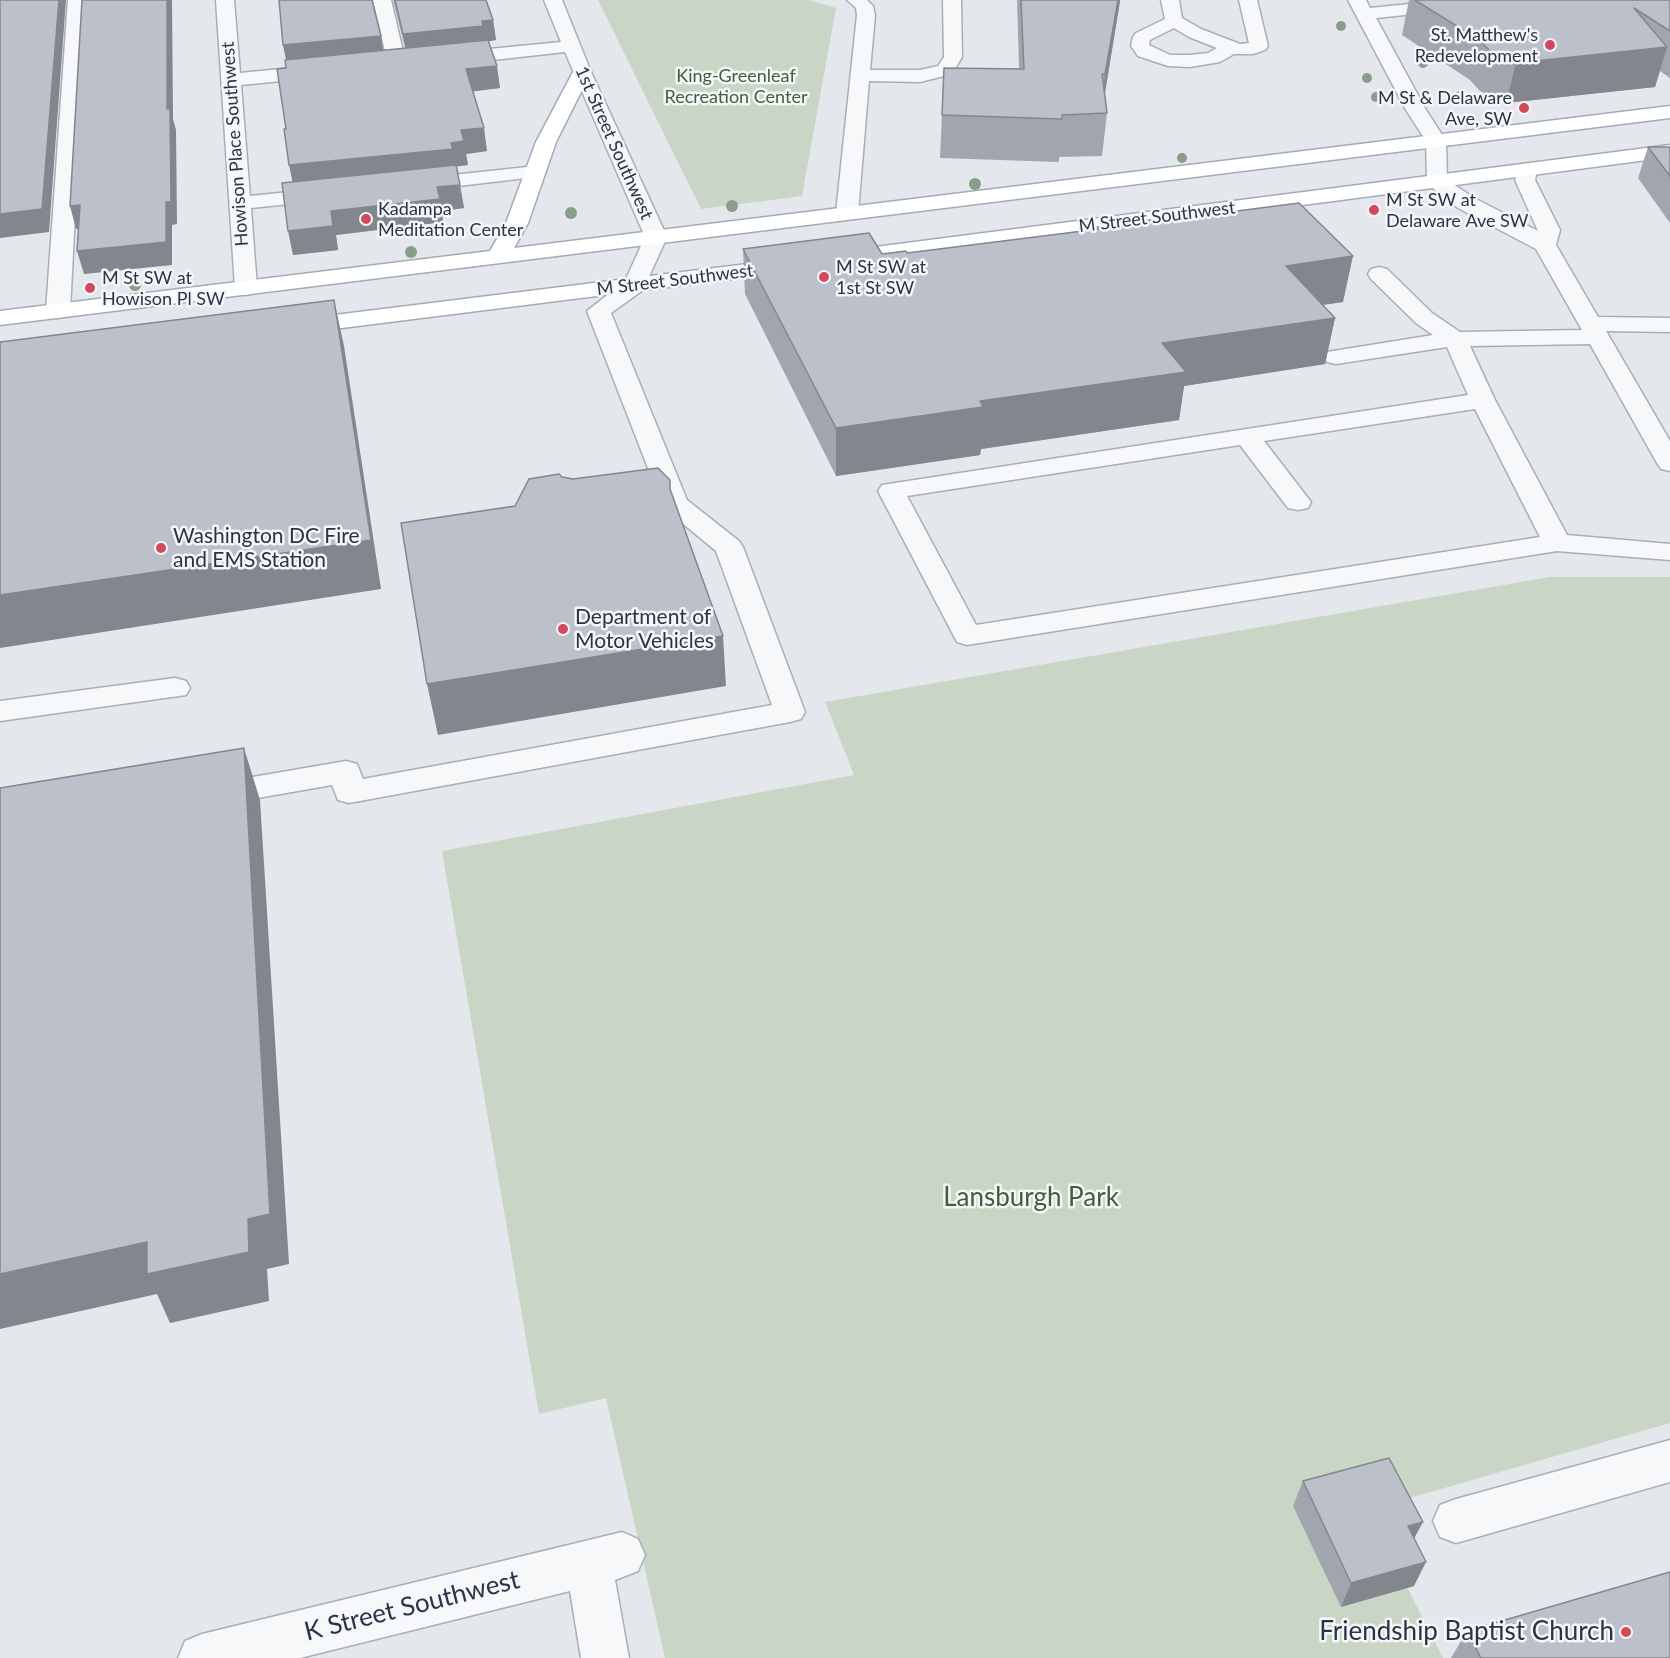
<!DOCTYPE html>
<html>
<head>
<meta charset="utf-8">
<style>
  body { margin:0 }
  canvas { display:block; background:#e4e7ec }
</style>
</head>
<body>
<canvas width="1670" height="1658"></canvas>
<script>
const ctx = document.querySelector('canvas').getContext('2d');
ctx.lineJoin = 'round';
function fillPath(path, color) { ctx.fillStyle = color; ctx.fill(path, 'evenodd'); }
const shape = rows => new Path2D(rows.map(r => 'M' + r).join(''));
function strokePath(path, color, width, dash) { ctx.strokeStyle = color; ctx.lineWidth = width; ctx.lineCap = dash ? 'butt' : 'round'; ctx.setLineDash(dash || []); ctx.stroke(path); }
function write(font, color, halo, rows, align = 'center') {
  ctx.font = font + ' Lato,sans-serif'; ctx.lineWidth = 5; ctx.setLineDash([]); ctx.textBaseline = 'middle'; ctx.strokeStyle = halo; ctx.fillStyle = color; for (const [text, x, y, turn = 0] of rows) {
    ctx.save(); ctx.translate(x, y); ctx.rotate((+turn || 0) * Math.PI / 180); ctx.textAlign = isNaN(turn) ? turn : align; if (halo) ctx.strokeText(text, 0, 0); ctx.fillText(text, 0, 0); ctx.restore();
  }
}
const green = shape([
  [598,0,809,0,836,8,802,196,701,209],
  [1550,577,1670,577,1670,1423,1368,1510,1443,1658,665,1658,606,1398,539,1414,442,851,854,775,825,702]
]);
const minor = shape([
  [68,0,86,0,70,311,66,316,58,318,50,316,46,311,68,0],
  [216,0,234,0,240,73,322,65,329,67,331,71,329,75,322,77,241,85,250,196,328,188,335,190,339,194,335,198,328,200,251,208,257,288,254,293,246,295,238,293,235,288,216,0],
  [373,0,391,0,406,64,404,68,397,70,390,68,388,64,373,0],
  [544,0,562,0,591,72,667,237,643,290,611,313,687,500,739,541,743,547,805,712,801,719,790,722,349,803,338,800,332,785,212,806,201,803,196,795,201,787,212,784,346,761,357,764,363,779,772,705,716,551,670,513,654,512,651,506,654,500,660,499,587,311,625,281,645,237,565,52,448,65,441,63,439,59,441,55,448,53,561,42,544,0],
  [847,0,867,0,873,6,875,15,870,70,920,70,938,66,944,57,943,0,961,0,962,57,952,74,920,82,869,81,858,213,855,218,847,219,839,218,836,213,857,15,856,8,847,0],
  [1161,0,1179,0,1182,18,1201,29,1240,44,1249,43,1239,0,1257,0,1268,46,1265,50,1253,54,1234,54,1220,62,1190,67,1168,66,1138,56,1131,46,1133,37,1136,33,1165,19,1161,0],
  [1174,28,1189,37,1217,48,1208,53,1190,55,1170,55,1149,45,1150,40,1174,28],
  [1348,0,1366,0,1370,8,1449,0,1510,0,1507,4,1501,5,1376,18,1426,110,1446,141,1447,180,1474,198,1538,231,1515,180,1520,167,1527,165,1534,167,1537,171,1535,180,1560,230,1556,245,1598,317,1670,318,1670,332,1606,331,1670,441,1670,471,1661,469,1657,463,1590,344,1470,346,1495,400,1567,535,1670,544,1670,560,1557,551,967,645,957,642,878,491,882,485,1468,395,1447,347,1336,364,1327,362,1324,357,1327,352,1433,335,1416,323,1371,279,1368,274,1371,269,1379,267,1387,269,1432,313,1460,332,1582,330,1536,249,1458,208,1430,186,1427,182,1426,141,1406,110,1348,0],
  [1475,409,1540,537,976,625,907,496,1240,445,1288,508,1298,510,1308,508,1311,502,1264,441,1475,409],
  [536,166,543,168,546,172,543,176,416,191,409,189,406,185,409,181,416,179,536,166],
  [175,678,186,681,190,688,186,695,0,721,0,701,175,678],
  [1670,1440,1670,1482,1456,1543,1440,1537,1433,1521,1440,1505,1456,1499,1670,1440],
  [622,1532,638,1539,645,1555,638,1571,615,1580,629,1658,581,1658,570,1591,300,1658,178,1658,185,1641,202,1634,622,1532]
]);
const major = shape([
  [582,66,589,68,591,72,556,142,528,223,514,248,1670,106,1670,118,0,325,0,311,490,251,506,223,536,142,573,72,575,68,582,66],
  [1670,145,1670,157,836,266,828,264,825,259,828,254,836,252,1670,145],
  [788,259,796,261,799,266,796,271,294,334,286,332,282,327,286,322,294,320,788,259]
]);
const trees = [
  [1341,26,5],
  [1423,63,5],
  [1367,78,5],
  [1460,96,5],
  [1376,97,5],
  [1182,158,5],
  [975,184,6],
  [732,206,6],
  [571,213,6],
  [411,252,6],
  [135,285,6]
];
const wall = shape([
  [393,0,486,0,493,20,496,40,489,41,500,88,473,91,487,151,466,154,468,165,456,166,464,208,442,211,443,222,336,235,338,250,293,255,293,182,286,129,286,60,283,45,381,36,383,50,405,48],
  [1017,0,1120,0,1105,94,1107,113,1102,156,1059,157,1059,162,940,158,944,68,1019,69],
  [1409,0,1670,0,1670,78,1660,71,1655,87,1506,103,1480,91,1470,80,1402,35],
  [1648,147,1670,147,1670,223,1638,178],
  [1175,219,1343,302,1323,305,1335,318,1325,364,1184,386,1179,420,981,449,980,455,836,476,745,294,743,249,882,254,907,253,1097,229,1097,227],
  [1303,1481,1414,1586,1341,1607,1293,1506],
  [1467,1631,1670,1658,1451,1658]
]);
const shadedWall = shape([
  [59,0,66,0,49,232,0,238,0,214],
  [167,0,172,0,173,119,176,130,177,224,172,225,172,265,84,274,77,251,166,202,167,109],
  [1118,0,1120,0,1119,8,1101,115,1105,74],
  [493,20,496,40,407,55,403,34],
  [381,36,384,57,288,66,283,45],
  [1667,47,1655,87,1506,103,1516,63],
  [497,66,500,88,469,92,466,69],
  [484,128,487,151,466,154,468,165,294,189,289,165,451,143,461,130],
  [460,185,464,208,442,211,443,222,336,235,338,250,293,255,288,231,331,211,437,187],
  [80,205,87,228,76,229,70,206],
  [1353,256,1343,302,1277,311,1286,266],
  [334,300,344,346,381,589,0,648,0,595],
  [1335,318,1325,364,1184,386,1179,420,981,449,980,455,836,476,836,428,980,401,1162,343],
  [723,636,726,686,438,735,427,684],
  [244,748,260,800,289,1264,267,1269,269,1301,170,1323,157,1294,0,1329,0,1274,248,1219],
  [1423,1522,1410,1546,1408,1526],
  [1426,1562,1414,1586,1341,1607,1351,1583]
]);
const building = shape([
  [0,0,59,0,42,209,0,214,0,0],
  [82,0,167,0,167,109,170,109,171,202,166,202,166,242,77,251,80,205,70,206,82,0],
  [279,0,372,0,381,36,283,45,279,0],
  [395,0,486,0,493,20,482,21,483,26,403,34,395,0],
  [1021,0,1118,0,1105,74,1102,74,1107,113,1062,115,1062,119,942,115,944,68,1024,69,1021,0],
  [1415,0,1670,0,1670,31,1634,8,1667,47,1516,63,1490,51,1479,40,1415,0],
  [488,40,497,66,466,69,484,128,461,130,464,141,451,143,453,149,289,165,284,129,286,129,277,69,286,68,285,60,488,40],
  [1648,147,1670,147,1670,176,1648,147],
  [456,165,460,185,437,187,440,199,331,211,333,226,288,231,282,183,456,165],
  [1299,203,1353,256,1286,266,1335,318,1162,343,1186,372,980,401,983,407,836,428,743,249,869,233,882,254,906,251,907,253,1099,229,1097,227,1173,217,1175,219,1299,203],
  [334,300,371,540,0,595,0,342,334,300],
  [658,468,670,480,670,489,723,636,427,684,401,523,515,506,529,479,559,474,562,477,573,479,658,468],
  [244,748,270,1214,248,1219,249,1252,147,1274,147,1242,0,1274,0,788,244,748],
  [1389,1458,1423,1522,1408,1526,1426,1562,1351,1583,1303,1481,1389,1458],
  [1670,1572,1670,1658,1481,1658,1467,1631,1670,1572]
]);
const markers = [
  [1550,45,6,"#d1495b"],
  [1524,108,6,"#d1495b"],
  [1374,210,6,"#d1495b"],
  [366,219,6,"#d1495b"],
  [824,277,6,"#d1495b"],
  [90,288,6,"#d1495b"],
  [161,548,6,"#d1495b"],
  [563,629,6,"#d1495b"],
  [1626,1632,6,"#d1495b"]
];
const farPoinames = [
  ["St. Matthew's",1538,35,"right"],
  ["Redevelopment",1538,56,"right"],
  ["M St & Delaware",1512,98,"right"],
  ["Ave, SW",1512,119,"right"],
  ["M St SW at",1386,200],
  ["Delaware Ave SW",1386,221],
  ["Kadampa",378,209],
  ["Meditation Center",378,230],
  ["M St SW at",836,267],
  ["1st St SW",836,288],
  ["M St SW at",102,278],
  ["Howison Pl SW",102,299]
];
const farParknames = [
  ["King-Greenleaf",736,76],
  ["Recreation Center",736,97]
];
const farStreetnames = [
  ["1st Street Southwest",614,143,66],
  ["Howison Place Southwest",235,144,-94],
  ["M Street Southwest",1157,217,-7],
  ["M Street Southwest",675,280,-7]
];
const poiNames = [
  ["Washington DC Fire",173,536],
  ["and EMS Station",173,560],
  ["Department of",575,617],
  ["Motor Vehicles",575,641]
];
const nearParknames = [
  ["Lansburgh Park",1031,1198]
];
const nearStreetnames = [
  ["K Street Southwest",412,1606,-14]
];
const nearPoinames = [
  ["Friendship Baptist Church",1614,1632]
];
fillPath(green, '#c9d6c5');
strokePath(minor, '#a9aeb7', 3);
strokePath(major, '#a3abb8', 3);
fillPath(minor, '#f7f8fa');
fillPath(major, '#fff');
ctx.fillStyle = '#899d89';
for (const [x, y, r] of trees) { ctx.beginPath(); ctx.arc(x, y, r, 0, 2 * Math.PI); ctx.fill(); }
fillPath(wall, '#a1a5ae');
fillPath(shadedWall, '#83868d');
fillPath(building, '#bbc0ca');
strokePath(building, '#83868d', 1.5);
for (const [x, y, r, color] of markers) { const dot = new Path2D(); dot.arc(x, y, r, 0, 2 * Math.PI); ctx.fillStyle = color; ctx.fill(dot); strokePath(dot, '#f4f6f9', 2); }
write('18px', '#2b3445', '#f4f6f9', farPoinames, 'left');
write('18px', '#3f6138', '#f4f6f9', farParknames);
write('18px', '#2b3445', '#f4f6f9', farStreetnames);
write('21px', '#2b3445', '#f4f6f9', poiNames, 'left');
write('26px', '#3f6138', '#f4f6f9', nearParknames);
write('26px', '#2b3445', '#f4f6f9', nearStreetnames);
write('26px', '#2b3445', '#f4f6f9', nearPoinames, 'right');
</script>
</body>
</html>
